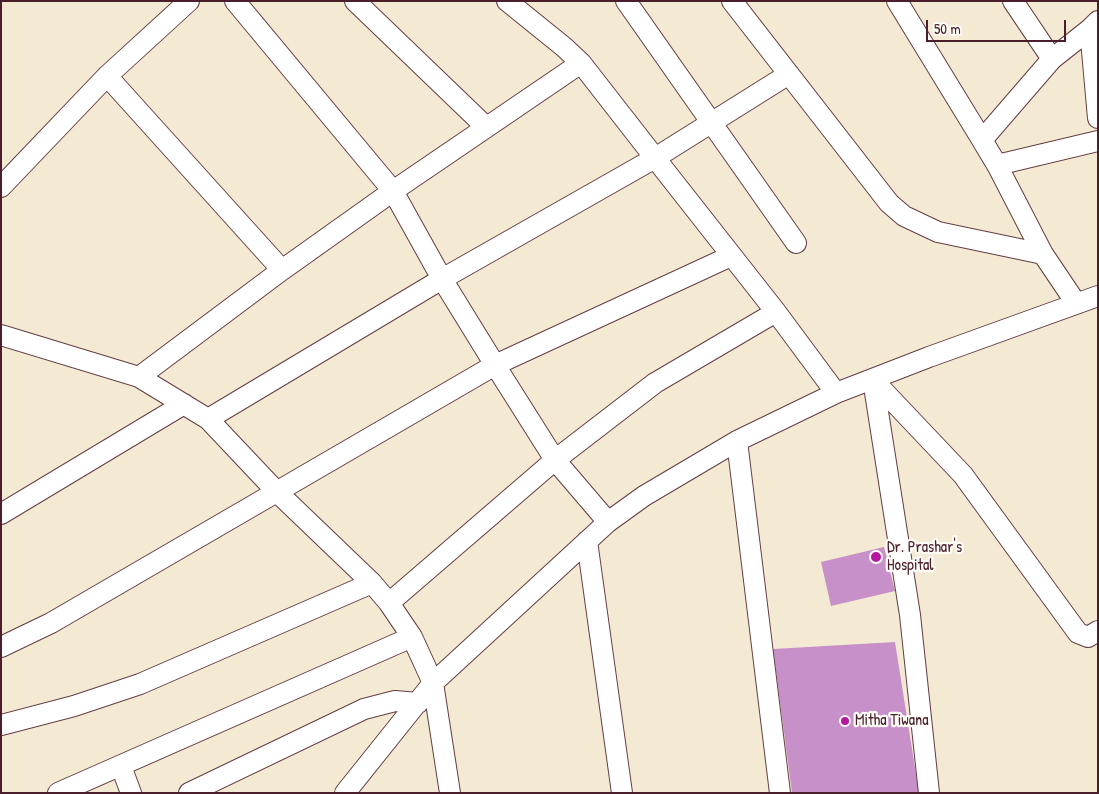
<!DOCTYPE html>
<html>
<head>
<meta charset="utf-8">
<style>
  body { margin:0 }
  #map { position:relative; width:1099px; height:794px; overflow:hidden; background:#f4ead4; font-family:"Patrick Hand",sans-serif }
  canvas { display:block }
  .frame { position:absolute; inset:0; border:2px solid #4a1f2b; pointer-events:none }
  .scale { position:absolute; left:926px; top:20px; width:140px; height:22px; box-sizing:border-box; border:2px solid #4a1f2b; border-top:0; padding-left:6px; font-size:15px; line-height:18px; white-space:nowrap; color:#4a1f2b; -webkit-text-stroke:4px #fdfcf7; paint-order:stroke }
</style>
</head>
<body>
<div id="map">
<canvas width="1099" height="794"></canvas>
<div class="frame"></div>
<div class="scale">50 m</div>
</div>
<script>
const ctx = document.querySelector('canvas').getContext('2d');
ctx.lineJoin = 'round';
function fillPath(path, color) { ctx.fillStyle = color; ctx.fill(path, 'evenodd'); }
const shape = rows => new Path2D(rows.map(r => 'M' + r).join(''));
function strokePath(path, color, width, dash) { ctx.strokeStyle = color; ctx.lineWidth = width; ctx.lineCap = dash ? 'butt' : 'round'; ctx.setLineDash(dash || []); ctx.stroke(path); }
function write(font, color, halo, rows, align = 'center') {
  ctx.font = font + ' "Patrick Hand",sans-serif'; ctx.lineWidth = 4.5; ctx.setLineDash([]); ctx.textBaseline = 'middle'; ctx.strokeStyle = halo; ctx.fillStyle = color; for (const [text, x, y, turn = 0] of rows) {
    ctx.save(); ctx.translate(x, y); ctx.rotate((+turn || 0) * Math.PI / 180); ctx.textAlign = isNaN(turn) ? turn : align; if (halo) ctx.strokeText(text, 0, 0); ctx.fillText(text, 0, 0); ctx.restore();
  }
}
const building = shape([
  [884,547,895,591,831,606,821,562],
  [895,642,919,793,792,793,773,649]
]);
const minor = shape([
  [235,1,393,191,581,63],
  [355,1,485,126],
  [507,1,564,47,581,63,655,158,789,74],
  [626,1,796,243],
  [732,1,889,203,904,216,938,232,1043,254],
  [897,1,982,140],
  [1098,21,1090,29,1098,118],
  [1052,59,1090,29],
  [107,76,282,270,139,377],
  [997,165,982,140,1052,59,1013,1],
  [1,187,107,76,189,1],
  [1076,303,1043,254,997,165,1098,141],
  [776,312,836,393],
  [1,335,139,377,208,419,276,491,372,583,389,603,412,637,433,683,345,793],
  [873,380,910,615,929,793],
  [873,380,963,475,1078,633,1088,637,1098,631],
  [208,419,442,279,655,158,776,312,655,383,555,460,495,365,731,256],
  [737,441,780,793],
  [1,514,184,404],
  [587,541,622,793],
  [389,603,555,460,608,522],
  [1,647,51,623,495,365,442,279,393,191,282,270],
  [1,725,74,706,140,684,372,583],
  [121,766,131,793],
  [58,793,412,637],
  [189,793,364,709,395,701,418,703],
  [450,793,433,683,608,522,644,496,737,441,836,393,929,357,1098,296]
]);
const markers = [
  [876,557,6,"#b5179e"],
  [845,721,5,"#b5179e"]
];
const poiNames = [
  ["Dr. Prashar's",887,548],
  ["Hospital",887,566],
  ["Mitha Tiwana",855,721]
];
fillPath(building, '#c790c9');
strokePath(minor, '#643d44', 22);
strokePath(minor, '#fff', 20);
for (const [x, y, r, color] of markers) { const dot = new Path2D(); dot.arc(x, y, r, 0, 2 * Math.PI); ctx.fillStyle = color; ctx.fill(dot); strokePath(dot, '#fdfcf7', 2); }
write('16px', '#4a1f2b', '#fdfcf7', poiNames, 'left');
</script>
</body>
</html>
